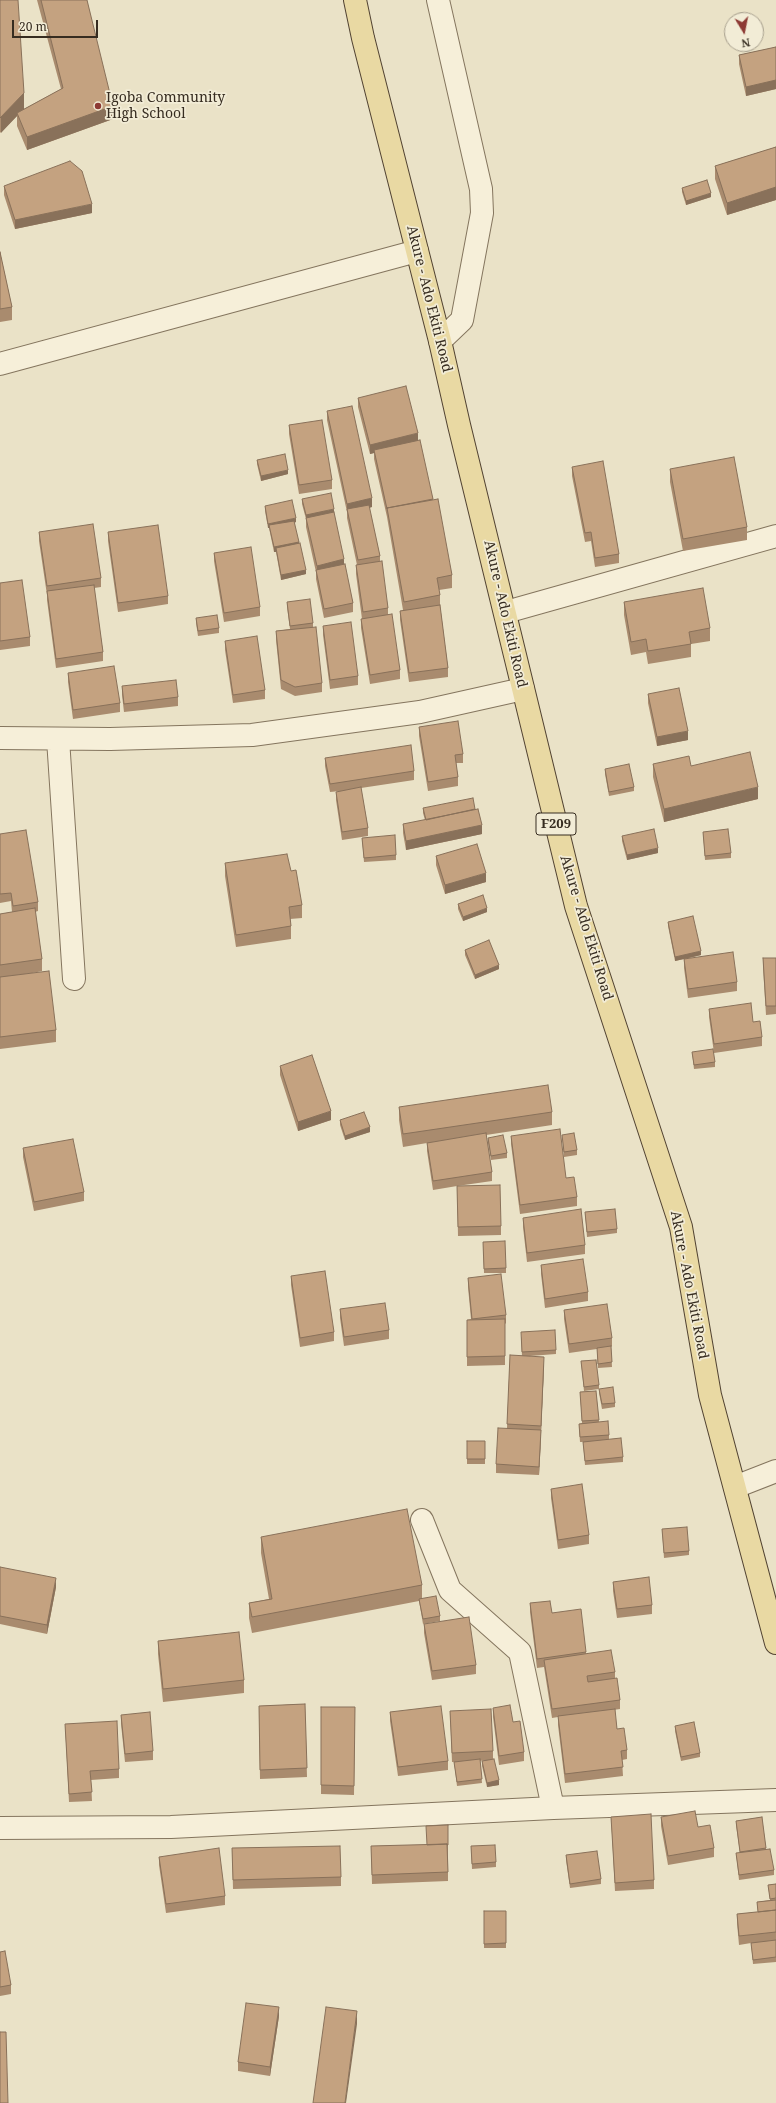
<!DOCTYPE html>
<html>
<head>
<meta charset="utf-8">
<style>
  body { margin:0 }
  #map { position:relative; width:776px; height:2103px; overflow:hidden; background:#eae2c7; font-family:"Noto Serif",serif }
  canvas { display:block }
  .north { position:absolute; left:724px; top:12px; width:40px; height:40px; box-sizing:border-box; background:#f2ecd6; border:1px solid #a79f8d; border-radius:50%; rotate:170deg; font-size:11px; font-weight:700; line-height:16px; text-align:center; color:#362c20 }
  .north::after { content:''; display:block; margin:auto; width:14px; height:18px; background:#8d3a34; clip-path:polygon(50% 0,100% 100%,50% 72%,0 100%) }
  .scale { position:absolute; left:12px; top:20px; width:86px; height:18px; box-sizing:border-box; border:2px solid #362c20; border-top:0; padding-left:5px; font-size:12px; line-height:14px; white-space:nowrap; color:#362c20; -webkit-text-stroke:3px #f2ecd6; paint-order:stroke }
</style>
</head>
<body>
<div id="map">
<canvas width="776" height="2103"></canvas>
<div class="north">N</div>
<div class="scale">20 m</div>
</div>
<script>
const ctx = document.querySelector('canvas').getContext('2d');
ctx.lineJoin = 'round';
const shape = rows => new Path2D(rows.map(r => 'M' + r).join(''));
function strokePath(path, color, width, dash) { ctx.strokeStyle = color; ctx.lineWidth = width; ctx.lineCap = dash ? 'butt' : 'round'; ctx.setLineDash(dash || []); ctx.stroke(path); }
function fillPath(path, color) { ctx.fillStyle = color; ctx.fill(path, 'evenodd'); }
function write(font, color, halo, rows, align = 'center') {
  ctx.font = font + ' "Noto Serif",serif'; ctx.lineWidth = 3.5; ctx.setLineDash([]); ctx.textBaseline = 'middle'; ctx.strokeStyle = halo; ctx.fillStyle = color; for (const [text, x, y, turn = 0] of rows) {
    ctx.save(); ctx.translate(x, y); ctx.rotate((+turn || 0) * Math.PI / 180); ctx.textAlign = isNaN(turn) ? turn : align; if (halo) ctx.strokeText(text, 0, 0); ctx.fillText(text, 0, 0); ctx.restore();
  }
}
const minor = shape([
  [438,0,481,189,482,213,462,320,440,341],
  [0,364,417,251],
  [506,612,776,536],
  [0,738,110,739,252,735,420,712,523,689],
  [58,739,74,979],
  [735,1487,776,1471],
  [422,1520,450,1590,520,1652,553,1808],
  [0,1828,171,1827,553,1808,776,1800]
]);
const major = shape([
  [355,0,363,38,440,341,459,425,576,906,681,1227,710,1395,776,1643]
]);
const wall = shape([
  [0,0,24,109,61,89,37,0,87,0,113,119,27,150,17,126,17,116,0,133],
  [776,47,776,89,746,96,739,64,739,55],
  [776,147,776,200,727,215,715,179,715,166],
  [4,186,92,213,15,229,4,195],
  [682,188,711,197,686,205,682,192],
  [0,252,12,307,12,320,0,322],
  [358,398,418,441,433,500,452,575,452,588,439,590,440,595,440,605,448,668,448,677,409,682,400,620,400,611,403,610,387,517,374,459,374,453,370,454,358,407],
  [327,411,372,507,369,508,380,556,380,562,388,608,388,615,400,670,400,679,370,684,361,628,361,619,362,619,356,574,356,565,357,565,347,518,347,512,327,420],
  [289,425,332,480,332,489,299,494,289,434],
  [257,460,288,474,261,481,257,464],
  [572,467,619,554,619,563,595,567,591,541,585,542,572,476],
  [670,469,747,527,747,540,683,551,670,482],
  [302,499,334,514,344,565,353,603,353,612,324,618,316,579,316,572,306,527,306,519,302,504],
  [265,506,296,522,294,523,306,574,281,580,276,552,274,552,269,528,268,528,265,511],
  [39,532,101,578,101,587,94,588,103,652,103,661,56,668,47,600,47,595,39,541],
  [108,532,168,596,168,604,118,612,108,541],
  [214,553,260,607,260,616,224,622,214,561],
  [0,583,30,637,30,646,0,650],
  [287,602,313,623,313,627,322,683,322,692,295,696,281,689,276,640,276,631,290,629,287,607],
  [624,602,710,628,710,641,691,644,691,657,648,664,646,652,631,655,624,615],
  [196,618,219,628,219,633,198,636,196,623],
  [323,626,358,676,358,685,330,689,323,635],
  [225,641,265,690,265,699,233,703,225,650],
  [68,673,120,703,120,712,73,719,68,682],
  [122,686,178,697,178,706,124,712,122,695],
  [648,694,688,740,657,746,648,703],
  [419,727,463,754,463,763,456,763,458,777,458,786,428,791,419,736],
  [325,758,414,771,414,780,361,788,368,828,368,836,342,840,336,800,336,792,340,791,330,792,325,766],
  [653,764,691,766,758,799,664,822,653,777],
  [605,769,634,787,634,791,609,796,605,774],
  [423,808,475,809,482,834,406,850,403,833,403,824,425,820,423,813],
  [703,832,731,853,731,858,705,860],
  [0,834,38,902,38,911,35,912,42,959,42,971,28,974,56,1030,56,1042,0,1049,0,914,12,912,11,901,0,903],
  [622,836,658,853,627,860,622,841],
  [362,838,396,855,396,860,364,862],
  [436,856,486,882,445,894,436,865],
  [225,863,291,871,302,905,302,918,290,919,291,926,291,939,236,947,225,876],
  [458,904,487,912,463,921,458,909],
  [668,922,701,955,686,959,737,982,737,991,688,998,684,968,684,959,675,961,668,926],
  [465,950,499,969,475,979,465,955],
  [763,958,776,958,776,1014,766,1015,763,967],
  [709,1009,753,1022,762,1037,762,1046,714,1053,709,1017],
  [692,1052,715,1062,715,1067,694,1069],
  [280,1066,331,1120,298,1131,280,1075],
  [399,1107,552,1112,552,1125,486,1135,492,1172,492,1181,457,1186,501,1226,501,1235,458,1236,457,1186,433,1190,427,1151,427,1143,403,1147,399,1120],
  [340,1120,370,1132,345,1140,340,1125],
  [562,1135,577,1150,577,1155,564,1157],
  [511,1136,566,1178,577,1197,577,1206,520,1214,511,1144],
  [488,1138,507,1153,507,1158,491,1160,488,1143],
  [23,1148,84,1192,84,1201,34,1211,23,1157],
  [585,1212,617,1229,617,1233,587,1237],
  [523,1218,585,1245,585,1254,527,1262,523,1227],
  [483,1242,506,1268,506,1273,484,1273],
  [541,1265,588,1292,588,1301,545,1308,541,1274],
  [291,1276,334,1332,334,1341,300,1347,291,1285],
  [468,1278,506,1315,506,1323,505,1324,505,1365,467,1366,467,1320,471,1319,468,1287],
  [340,1309,389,1330,389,1339,344,1346,340,1318],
  [564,1310,612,1338,612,1346,611,1347,612,1367,598,1368,597,1349,569,1353,564,1319],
  [521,1337,556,1350,556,1354,530,1356,544,1366,539,1475,496,1473,496,1464,507,1428,510,1355,522,1356],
  [581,1361,599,1385,599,1389,584,1391],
  [599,1389,615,1403,615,1407,602,1409,599,1393],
  [596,1391,599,1422,609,1435,609,1440,623,1457,623,1462,585,1465,583,1442,580,1442,579,1428,579,1424,582,1423,580,1392],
  [467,1441,485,1441,485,1464,467,1464],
  [551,1489,589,1535,589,1544,558,1549,551,1498],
  [662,1529,689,1551,689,1555,664,1558],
  [261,1537,422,1585,422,1599,440,1616,440,1621,423,1624,419,1601,252,1633,249,1618,249,1603,269,1599,261,1553],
  [0,1567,56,1587,47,1634,0,1624],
  [613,1582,652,1605,652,1614,617,1618,613,1591],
  [530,1603,552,1613,586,1652,586,1654,615,1672,615,1678,620,1700,620,1709,613,1710,617,1729,627,1750,627,1759,622,1760,623,1776,565,1783,558,1725,558,1717,552,1718,544,1667,537,1668,530,1612],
  [424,1624,476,1665,476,1674,432,1680,424,1633],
  [158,1641,244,1680,244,1693,163,1702,158,1654],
  [305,1704,307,1777,260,1779,259,1706],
  [321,1707,355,1707,354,1795,321,1794],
  [493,1708,513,1722,524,1752,524,1761,499,1765,493,1717],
  [450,1711,493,1751,493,1759,499,1785,487,1787,482,1766,482,1761,486,1760,480,1761,482,1783,457,1786,454,1762,452,1762],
  [390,1712,448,1761,448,1770,398,1776,390,1721],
  [121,1715,153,1751,153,1760,125,1762,121,1724],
  [65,1724,119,1769,119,1778,91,1780,92,1801,69,1802],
  [675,1726,700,1753,700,1757,681,1761,675,1731],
  [611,1817,654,1880,654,1889,615,1891],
  [661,1817,698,1827,714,1848,714,1857,668,1865,661,1826],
  [762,1817,766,1849,774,1870,774,1875,739,1880,736,1853,740,1853,736,1825,736,1821],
  [448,1825,448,1881,372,1884,371,1846,427,1845],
  [471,1846,496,1862,496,1867,472,1869],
  [232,1848,341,1877,341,1886,233,1889],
  [566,1855,601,1879,601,1884,570,1888,566,1860],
  [159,1857,225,1896,225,1905,166,1913,159,1865],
  [776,1884,776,1962,753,1964,751,1943,739,1945,737,1923,737,1914,758,1912,757,1902,770,1900,768,1885],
  [484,1911,506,1911,506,1948,484,1948],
  [0,1952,11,1985,11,1994,0,1996],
  [279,2016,270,2076,238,2071,238,2062]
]);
const shadedWall = shape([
  [776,80,776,89,746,96,746,87],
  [24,93,24,109,17,113,17,116,1,133,1,117],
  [113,106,113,119,27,150,27,137],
  [776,187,776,200,727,215,727,203],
  [711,193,711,197,686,205,686,201],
  [92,204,92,213,15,229,15,220],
  [418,433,418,442,374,450,374,453,370,454,370,445],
  [288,470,288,474,261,481,261,476],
  [372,498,372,507,348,512,347,509,347,512,347,504],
  [334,509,334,514,306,520,306,515],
  [296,518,296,522,270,528,269,525,269,528,268,528,268,524],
  [299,542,299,547,276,548,276,552,274,552,274,547],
  [344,559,344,568,317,574,317,566],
  [306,570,306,574,281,580,281,575],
  [688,731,688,740,657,746,657,737],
  [758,787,758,799,664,822,664,809],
  [482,825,482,834,406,850,406,841],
  [658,848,658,853,627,860,627,855],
  [486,873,486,882,445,894,445,885],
  [487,908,487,912,463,921,463,917],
  [701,951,701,955,675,961,675,957],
  [499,965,499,969,475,979,475,975],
  [331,1111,331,1120,298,1131,298,1122],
  [370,1127,370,1132,345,1140,345,1136],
  [544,1357,544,1366,541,1434,541,1426],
  [541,1430,541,1439,539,1475,539,1467],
  [56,1578,56,1587,47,1634,47,1625],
  [499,1780,499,1785,487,1787,487,1783],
  [279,2007,279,2016,270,2076,270,2067],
  [357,2011,357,2024,346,2103,345,2103]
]);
const building = shape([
  [0,0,18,0,24,93,0,118,0,0],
  [41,0,87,0,113,106,27,137,17,113,63,88,41,0],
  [776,47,776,80,746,87,739,55,776,47],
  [776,147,776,187,727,203,715,166,776,147],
  [70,161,82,171,92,204,15,220,4,186,70,161],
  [707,180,711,193,686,201,682,188,707,180],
  [0,252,12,307,0,309,0,252],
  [406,386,418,433,370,445,358,398,406,386],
  [352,406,372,498,347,504,327,411,352,406],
  [322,420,332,480,299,485,289,425,322,420],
  [420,440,433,499,387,508,388,508,387,509,374,450,420,440],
  [285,454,288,470,261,476,257,460,285,454],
  [734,457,747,527,683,539,670,469,734,457],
  [603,461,619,554,595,558,591,532,585,533,572,467,603,461],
  [331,493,334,509,306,515,302,499,331,493],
  [438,499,452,575,437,578,440,595,404,602,387,508,438,499],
  [292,500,296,518,268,524,265,506,292,500],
  [369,505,380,556,358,560,347,509,369,505],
  [334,512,344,559,317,566,306,518,334,512],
  [294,521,299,542,274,547,269,525,294,521],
  [93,524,101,578,47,586,39,532,93,524],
  [158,525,168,596,118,603,108,532,158,525],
  [300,543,306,570,281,575,276,548,300,543],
  [251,547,260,607,224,613,214,553,251,547],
  [382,561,388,608,363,612,356,565,382,561],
  [345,564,353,603,324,609,316,570,345,564],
  [22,580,30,637,0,641,0,583,22,580],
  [94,585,103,652,56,659,47,591,94,585],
  [703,588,710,628,689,632,691,644,648,651,646,639,631,642,624,602,703,588],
  [310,599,313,623,290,626,287,602,310,599],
  [440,605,448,668,409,673,400,611,440,605],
  [392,614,400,670,370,675,361,619,392,614],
  [217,615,219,628,198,631,196,618,217,615],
  [351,622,358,676,330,680,323,626,351,622],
  [316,627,322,683,295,687,281,680,276,631,316,627],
  [257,636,265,690,233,695,225,641,257,636],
  [114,666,120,703,73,710,68,673,114,666],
  [176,680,178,697,124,704,122,686,176,680],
  [679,688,688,731,657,737,648,694,679,688],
  [458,721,463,754,455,755,458,777,428,782,419,727,458,721],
  [411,745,414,771,330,784,325,758,411,745],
  [750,752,758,787,664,809,653,764,689,756,691,766,750,752],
  [629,764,634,787,609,792,605,769,629,764],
  [361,787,368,828,342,832,336,792,361,787],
  [473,798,475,809,426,820,423,808,473,798],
  [478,809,482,825,406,841,403,824,478,809],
  [654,829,658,848,627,855,622,836,654,829],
  [728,829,731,853,705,856,703,832,728,829],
  [26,830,38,902,13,906,11,893,0,894,0,834,26,830],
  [395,835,396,855,364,858,362,838,395,835],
  [477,844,486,873,445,885,436,856,477,844],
  [287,854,291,871,296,870,302,905,289,907,291,926,236,935,225,863,287,854],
  [483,895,487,908,463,917,458,904,483,895],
  [35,908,42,959,0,965,0,914,35,908],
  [693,916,701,951,675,957,668,922,693,916],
  [489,940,499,965,475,975,465,950,489,940],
  [733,952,737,982,688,989,684,959,733,952],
  [763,958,776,958,776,1006,766,1006,763,958],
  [49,971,56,1030,0,1037,0,977,49,971],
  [751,1003,753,1022,760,1021,762,1037,714,1044,709,1009,751,1003],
  [713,1049,715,1062,694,1065,692,1052,713,1049],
  [312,1055,331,1111,298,1122,280,1066,312,1055],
  [548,1085,552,1112,403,1134,399,1107,548,1085],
  [364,1112,370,1127,345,1136,340,1120,364,1112],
  [560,1129,566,1178,574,1177,577,1197,520,1205,511,1136,560,1129],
  [486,1133,492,1172,433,1181,427,1143,486,1133],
  [574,1133,577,1150,564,1152,562,1135,574,1133],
  [503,1135,507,1153,491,1156,488,1138,503,1135],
  [73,1139,84,1192,34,1202,23,1148,73,1139],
  [500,1185,501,1226,458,1227,457,1186,500,1185],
  [581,1209,585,1245,527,1253,523,1218,581,1209],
  [615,1209,617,1229,587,1232,585,1212,615,1209],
  [505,1241,506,1268,484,1269,483,1242,505,1241],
  [583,1259,588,1292,545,1299,541,1265,583,1259],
  [325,1271,334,1332,300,1338,291,1276,325,1271],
  [501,1274,506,1315,472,1319,468,1278,501,1274],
  [385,1303,389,1330,344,1337,340,1309,385,1303],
  [607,1304,612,1338,569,1344,564,1310,607,1304],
  [505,1319,505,1356,467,1357,467,1320,505,1319],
  [555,1330,556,1350,522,1352,521,1332,555,1330],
  [611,1346,612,1362,598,1364,597,1348,611,1346],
  [510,1355,544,1357,541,1426,507,1424,510,1355],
  [596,1360,599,1385,584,1387,581,1361,596,1360],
  [613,1387,615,1403,602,1404,599,1389,613,1387],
  [596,1391,599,1420,582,1421,580,1392,596,1391],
  [608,1421,609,1435,580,1437,579,1424,608,1421],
  [498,1428,541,1430,539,1467,496,1464,498,1428],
  [621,1438,623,1457,585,1461,583,1442,621,1438],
  [467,1441,485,1441,485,1459,467,1459,467,1441],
  [582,1484,589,1535,558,1540,551,1489,582,1484],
  [407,1509,422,1585,252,1617,249,1603,272,1599,261,1537,407,1509],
  [687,1527,689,1551,664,1553,662,1529,687,1527],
  [0,1567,56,1578,47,1625,0,1616,0,1567],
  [649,1577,652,1605,617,1609,613,1582,649,1577],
  [436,1596,440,1616,423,1619,419,1599,436,1596],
  [550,1601,552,1613,581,1609,586,1652,537,1659,530,1603,550,1601],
  [469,1617,476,1665,432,1671,424,1624,469,1617],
  [239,1632,244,1680,163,1689,158,1641,239,1632],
  [611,1650,615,1672,587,1676,588,1682,617,1678,620,1700,552,1709,544,1660,611,1650],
  [305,1704,307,1768,260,1770,259,1706,305,1704],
  [510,1705,513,1722,520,1721,524,1752,499,1756,493,1708,510,1705],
  [441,1706,448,1761,398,1767,390,1712,441,1706],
  [321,1707,355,1707,354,1786,321,1785,321,1707],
  [491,1709,493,1751,452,1753,450,1711,491,1709],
  [615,1709,617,1729,624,1728,627,1750,621,1751,623,1767,565,1774,558,1716,615,1709],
  [150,1712,153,1751,125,1754,121,1715,150,1712],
  [117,1721,119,1769,90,1771,92,1792,69,1794,65,1724,117,1721],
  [694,1722,700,1753,681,1757,675,1726,694,1722],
  [480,1759,482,1779,457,1782,454,1762,480,1759],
  [494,1759,499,1780,487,1783,482,1761,494,1759],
  [695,1811,698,1827,710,1825,714,1848,668,1856,661,1817,695,1811],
  [651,1814,654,1880,615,1883,611,1817,651,1814],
  [762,1817,766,1848,740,1852,736,1821,762,1817],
  [448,1825,448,1845,447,1845,447,1844,427,1845,426,1826,448,1825],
  [447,1844,448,1872,372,1875,371,1846,447,1844],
  [495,1845,496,1862,472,1864,471,1846,495,1845],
  [340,1846,341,1877,233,1880,232,1848,340,1846],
  [219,1848,225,1896,166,1904,159,1857,219,1848],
  [770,1849,774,1870,739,1875,736,1853,770,1849],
  [597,1851,601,1879,570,1884,566,1855,597,1851],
  [776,1884,776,1898,770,1899,768,1885,776,1884],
  [776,1900,776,1910,758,1912,757,1902,776,1900],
  [776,1910,776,1932,739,1936,737,1914,776,1910],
  [484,1911,506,1911,506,1943,484,1944,484,1911],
  [776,1940,776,1957,753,1960,751,1943,776,1940],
  [5,1951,11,1985,0,1987,0,1952,5,1951],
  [246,2003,279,2007,270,2067,238,2062,246,2003],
  [326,2007,357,2011,345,2103,313,2103,326,2007],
  [0,2032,6,2032,8,2103,0,2103,0,2032]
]);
const markers = [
  [98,106,4,"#8d3a34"]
];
const shields = [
  [556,824,40]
];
const shieldNames = [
  ["F209",556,824]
];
const poiNames = [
  ["Igoba Community",106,98],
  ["High School",106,114]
];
const streetNames = [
  ["Akure - Ado Ekiti Road",429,299,76],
  ["Akure - Ado Ekiti Road",505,614,77],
  ["Akure - Ado Ekiti Road",586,928,73],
  ["Akure - Ado Ekiti Road",689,1285,79]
];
strokePath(minor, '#84755e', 24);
strokePath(major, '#524332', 24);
strokePath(minor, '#f6efd9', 22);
strokePath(major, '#e9d9a3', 22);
fillPath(wall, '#a98b6e');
fillPath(shadedWall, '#89715a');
fillPath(building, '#c4a280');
strokePath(building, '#89715a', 1);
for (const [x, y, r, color] of markers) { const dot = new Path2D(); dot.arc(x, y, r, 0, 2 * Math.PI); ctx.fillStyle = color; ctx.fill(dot); strokePath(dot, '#f2ecd6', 1.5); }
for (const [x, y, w] of shields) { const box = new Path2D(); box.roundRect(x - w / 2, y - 11, w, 22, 3); ctx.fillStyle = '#f2ecd6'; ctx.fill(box); strokePath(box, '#362c20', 1); }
write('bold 13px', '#362c20', null, shieldNames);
write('14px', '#362c20', '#f2ecd6', poiNames, 'left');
write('14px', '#362c20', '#f2ecd6', streetNames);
</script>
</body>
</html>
